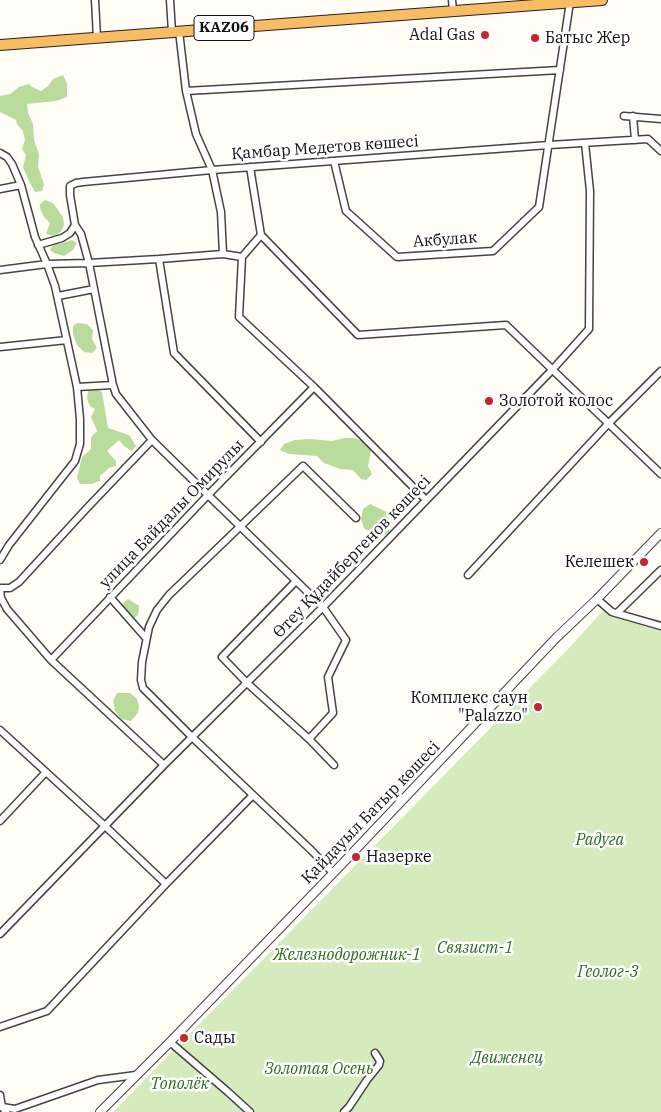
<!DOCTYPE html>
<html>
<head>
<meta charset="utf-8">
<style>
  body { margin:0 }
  canvas { display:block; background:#fffdf5 }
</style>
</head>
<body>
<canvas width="661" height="1112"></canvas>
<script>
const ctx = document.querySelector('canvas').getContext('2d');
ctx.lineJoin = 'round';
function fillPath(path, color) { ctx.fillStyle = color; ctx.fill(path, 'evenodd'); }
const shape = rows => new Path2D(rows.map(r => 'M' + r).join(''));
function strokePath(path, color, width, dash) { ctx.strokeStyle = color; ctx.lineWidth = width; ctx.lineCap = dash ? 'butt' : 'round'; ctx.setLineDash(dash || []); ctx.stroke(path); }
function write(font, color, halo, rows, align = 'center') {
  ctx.font = font + ' "IBM Plex Serif",serif'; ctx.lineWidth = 5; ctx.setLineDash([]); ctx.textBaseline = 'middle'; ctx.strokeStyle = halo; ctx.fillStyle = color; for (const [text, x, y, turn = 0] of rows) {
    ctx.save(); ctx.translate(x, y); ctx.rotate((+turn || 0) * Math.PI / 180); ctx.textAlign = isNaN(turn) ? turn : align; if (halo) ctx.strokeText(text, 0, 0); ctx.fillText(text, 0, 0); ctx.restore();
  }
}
const green = shape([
  [606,607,661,626,661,1112,113,1112,570,647]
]);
const forest = shape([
  [63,75,67,84,67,97,56,101,27,104,28,113,33,124,34,140,39,154,38,167,44,184,42,191,35,192,29,181,23,167,26,155,22,149,25,140,23,131,17,124,16,120,0,112,0,96,10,94,19,87,29,84,32,87,41,91,48,86,53,79],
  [45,200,53,203,63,217,64,225,61,232,53,236,46,234,50,223,44,217,40,208,40,204],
  [72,240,77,243,73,250,64,256,54,253,50,250,53,245,63,243],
  [77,323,87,324,93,330,92,339,97,348,92,353,84,352,77,345,73,334,73,326],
  [97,389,102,392,108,428,129,435,136,446,132,451,124,446,119,440,107,451,116,461,116,466,109,468,100,476,100,481,91,484,80,484,77,478,82,457,91,449,91,437,97,431,91,417,95,409,90,406,87,399,88,391],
  [345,438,355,438,366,443,371,451,368,466,372,474,366,480,361,479,353,470,340,469,324,463,317,456,289,454,280,450,284,444,295,440,310,439,332,441],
  [370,504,387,512,390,522,389,533,380,536,371,533,364,528,361,519,363,509],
  [128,599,139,606,138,615,130,622,121,617,119,607],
  [117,693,130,693,137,699,139,706,138,713,131,721,121,719,115,711,113,701]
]);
const minor = shape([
  [95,0,97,38],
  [170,0,172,32],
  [452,0,453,10],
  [179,31,186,91,196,134,212,170,221,212,223,254,159,259,174,353,261,442],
  [186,91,560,70],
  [624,116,661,119],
  [633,116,635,140],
  [0,153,7,157,12,164,21,185,35,237,47,264,55,286,77,387,80,419,80,444,75,461,9,545,0,560],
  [334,161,346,211,397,257,493,251,539,207,570,2],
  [250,167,261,235,242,257,239,317,314,387,426,500],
  [0,189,21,185],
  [261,235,358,335,506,325,661,474],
  [38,245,62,238,70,233,75,225,70,195,70,186,76,183,83,182,212,170,549,145,648,139,661,151],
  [223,254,242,257],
  [0,270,47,264,89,263,81,234,75,225],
  [58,296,94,289],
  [0,347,67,340],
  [77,387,113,385],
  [152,440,116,394,113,385,89,263,159,259],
  [468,575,608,424,661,371],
  [296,581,222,657,247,683,309,739,334,765],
  [110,597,146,638],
  [597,599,612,612,661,626],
  [617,613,661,570],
  [51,660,208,495,314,387],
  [0,730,105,826,166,884],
  [164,765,51,660,7,609,1,598,0,588,10,588,19,582,87,508,152,440,208,495,323,607,346,640,328,677,333,713,309,739],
  [0,821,46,772],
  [333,873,311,850,192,737,143,688,141,680,142,662,149,627,157,610,169,595,303,466,356,518],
  [0,934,164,765,323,607,553,369,589,329,590,191,585,143],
  [0,1027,47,1011,166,884,253,795],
  [170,1042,228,1092,250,1112],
  [0,1095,2,1107,6,1112],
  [0,1107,2,1107,15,1109,98,1080,136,1075],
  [344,1112,349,1107,367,1080,379,1065,380,1061,375,1053]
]);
const tertiary = shape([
  [100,1112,170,1042,342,864,557,637,597,599,661,533]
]);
const trunk = shape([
  [0,45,602,0]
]);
const markers = [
  [485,35,5,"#c4262e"],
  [535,38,5,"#c4262e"],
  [489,401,5,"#c4262e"],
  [644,562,5,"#c4262e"],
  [538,707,5,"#c4262e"],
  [356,857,5,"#c4262e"],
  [184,1038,5,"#c4262e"]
];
const shields = [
  [224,28,60]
];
const shieldNames = [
  ["KАZ06",224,28]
];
const poiNames = [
  ["Adal Gas",475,35,"right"],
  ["Батыс Жер",545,38],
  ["Золотой колос",499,401],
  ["Келешек",634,562,"right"],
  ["Комплекс саун",528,698,"right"],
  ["\"Palazzo\"",528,716,"right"],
  ["Назерке",366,857],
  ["Сады",194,1038]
];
const streetNames = [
  ["Қамбар Медетов көшесі",325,148,-4],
  ["Акбулак",445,240,-4],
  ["улица Байдалы Омирулы",172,514,-46],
  ["Өтеу Құдайбергенов көшесі",352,557,-46],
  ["Қайдауыл Батыр көшесі",371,813,-46]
];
const parkNames = [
  ["Радуга",600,840],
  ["Связист-1",475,948],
  ["Железнодорожник-1",347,955],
  ["Геолог-3",608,972],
  ["Движенец",507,1058],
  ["Золотая Осень",319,1069],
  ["Тополёк",180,1084]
];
fillPath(green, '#d5ebbd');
fillPath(forest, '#b9dc9c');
strokePath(minor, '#444', 9);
strokePath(tertiary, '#444', 10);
strokePath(trunk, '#222', 12);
strokePath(minor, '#fff', 6);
strokePath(tertiary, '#fff', 8);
strokePath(trunk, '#f7bc64', 10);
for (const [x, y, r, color] of markers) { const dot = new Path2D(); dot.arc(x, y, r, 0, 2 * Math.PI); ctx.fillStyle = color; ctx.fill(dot); strokePath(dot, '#fff', 2); }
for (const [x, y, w] of shields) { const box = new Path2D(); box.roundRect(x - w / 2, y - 12.5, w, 25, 4); ctx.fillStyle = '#fff'; ctx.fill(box); strokePath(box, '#111', 1); }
write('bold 15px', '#111', null, shieldNames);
write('16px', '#111', '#fff', poiNames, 'left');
write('16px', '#111', '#fff', streetNames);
write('italic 16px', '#2f6b1f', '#fff', parkNames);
</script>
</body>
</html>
